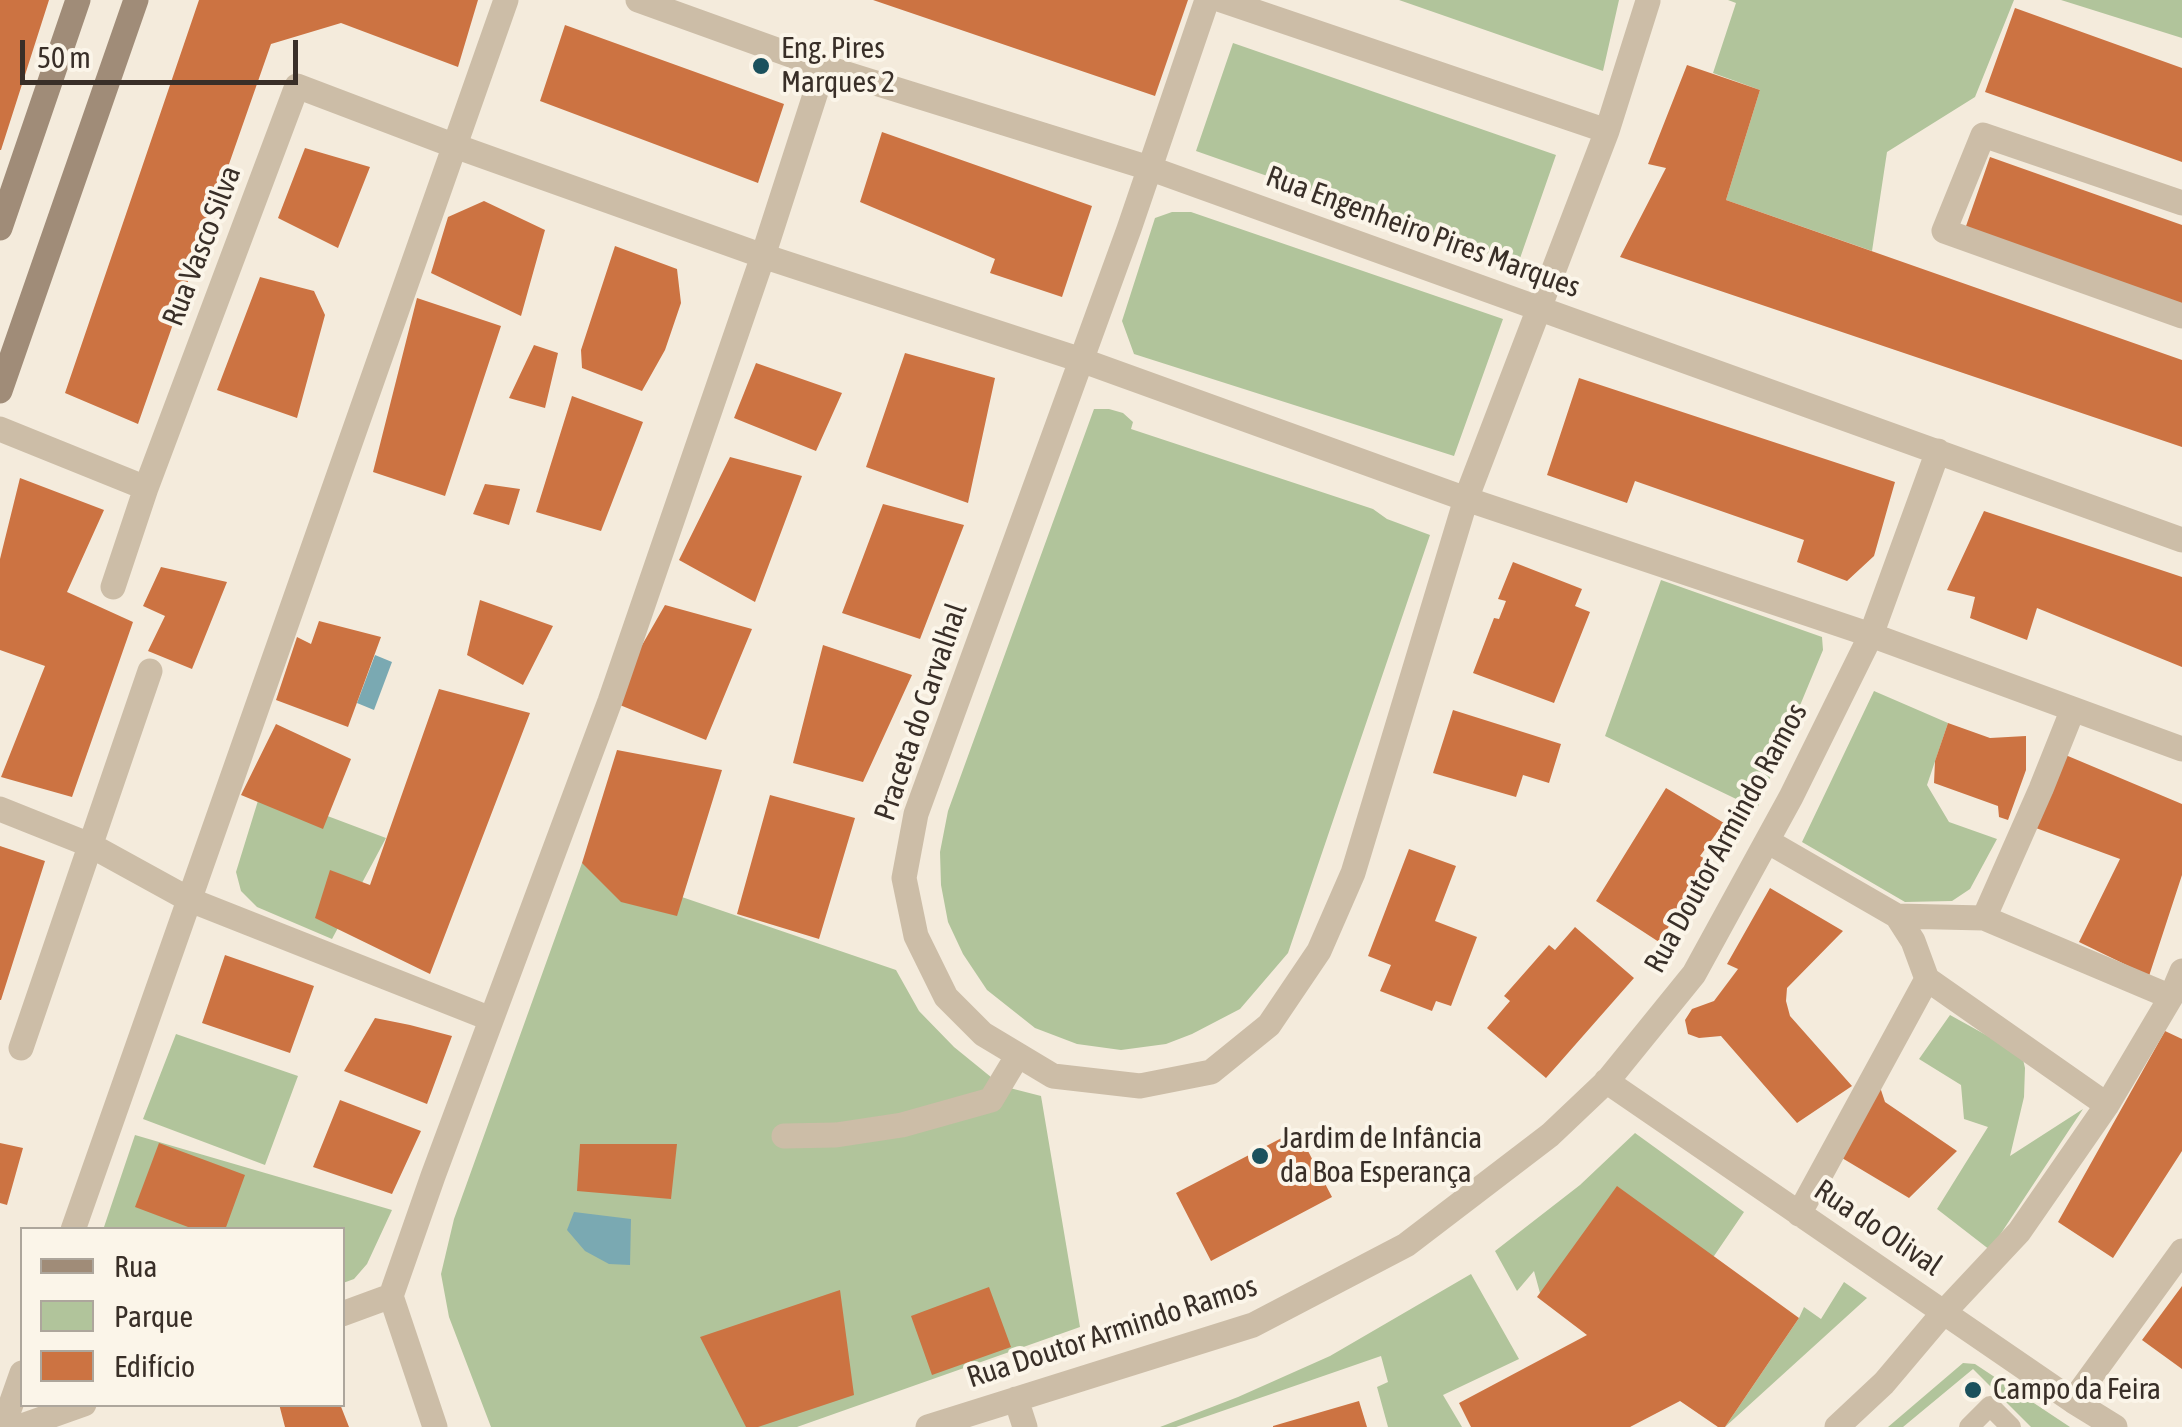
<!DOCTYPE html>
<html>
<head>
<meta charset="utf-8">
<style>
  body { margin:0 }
  #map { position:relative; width:2182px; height:1427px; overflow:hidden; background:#f4ebdc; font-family:"Asap Condensed",sans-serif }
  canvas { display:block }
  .legend { position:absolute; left:20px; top:1227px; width:325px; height:180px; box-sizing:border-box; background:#fbf5e9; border:2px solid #ada69c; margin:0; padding:12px 18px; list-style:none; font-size:30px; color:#392f28 }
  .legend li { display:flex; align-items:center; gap:20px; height:50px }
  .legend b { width:50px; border:2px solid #ada69c }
  .scale { position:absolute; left:20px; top:40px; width:278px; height:45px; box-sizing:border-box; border:5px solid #392f28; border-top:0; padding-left:12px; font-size:30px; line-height:35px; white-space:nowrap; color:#392f28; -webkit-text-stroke:8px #fbf5e9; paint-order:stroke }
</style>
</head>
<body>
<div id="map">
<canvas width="2182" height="1427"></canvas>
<ul class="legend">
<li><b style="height:12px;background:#a08c78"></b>Rua</li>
<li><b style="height:28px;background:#b1c49b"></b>Parque</li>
<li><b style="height:28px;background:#cc7342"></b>Edifício</li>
</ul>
<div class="scale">50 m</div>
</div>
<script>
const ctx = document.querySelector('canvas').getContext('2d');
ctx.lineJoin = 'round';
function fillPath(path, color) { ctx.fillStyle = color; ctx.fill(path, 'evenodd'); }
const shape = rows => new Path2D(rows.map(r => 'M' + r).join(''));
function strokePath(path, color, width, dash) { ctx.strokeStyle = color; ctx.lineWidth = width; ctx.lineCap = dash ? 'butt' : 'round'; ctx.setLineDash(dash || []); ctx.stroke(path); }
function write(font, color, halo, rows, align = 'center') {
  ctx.font = font + ' "Asap Condensed",sans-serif'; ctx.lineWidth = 8; ctx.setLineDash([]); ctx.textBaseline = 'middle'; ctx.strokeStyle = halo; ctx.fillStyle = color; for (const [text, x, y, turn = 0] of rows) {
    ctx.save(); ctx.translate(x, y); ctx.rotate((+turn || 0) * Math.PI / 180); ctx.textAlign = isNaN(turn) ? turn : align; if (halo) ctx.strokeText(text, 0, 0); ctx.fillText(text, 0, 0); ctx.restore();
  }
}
const green = shape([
  [1399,0,1619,0,1603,71],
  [1728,0,2014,0,1975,97,1887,152,1872,251,1726,200,1760,90,1713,73,1736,3],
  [2061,0,2182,0,2182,38],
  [1233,43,1556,155,1518,264,1196,151],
  [1172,212,1191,212,1503,319,1454,456,1134,354,1122,321,1155,218],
  [1094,409,1109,409,1123,413,1133,422,1131,429,1373,509,1387,519,1430,535,1288,953,1240,1009,1192,1034,1166,1044,1121,1050,1077,1044,1035,1028,987,990,963,954,948,922,941,885,940,852,948,811],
  [1661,580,1822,637,1823,650,1757,809,1605,736],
  [1874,691,1948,723,1927,785,1949,822,1997,839,1970,889,1952,901,1905,902,1802,842],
  [261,791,386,838,332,939,257,907,241,891,236,872],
  [582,863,896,970,919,1011,954,1047,1002,1086,1041,1096,1080,1327,797,1427,491,1427,449,1317,441,1274,454,1219],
  [1950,1015,2022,1055,2025,1068,2024,1097,2010,1156,2083,1109,1990,1250,1937,1209,1988,1127,1964,1119,1961,1085,1919,1059],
  [176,1034,298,1076,265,1165,143,1119],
  [1635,1133,1744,1212,1714,1256,1540,1293,1534,1271,1517,1291,1495,1251,1580,1185],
  [135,1135,392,1210,367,1264,354,1279,343,1283,342,1230,103,1230],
  [1471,1274,1519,1359,1443,1395,1462,1427,1388,1427,1377,1387,1388,1382,1381,1356,1176,1427,1160,1427,1238,1397,1330,1356],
  [1844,1282,1867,1298,1725,1427,1799,1318,1804,1307,1821,1319],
  [1963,1363,1975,1364,2070,1427,2031,1427,1973,1369,1903,1427,1888,1427]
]);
const water = shape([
  [375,655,392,662,374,710,357,703],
  [574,1212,631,1219,630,1265,609,1264,585,1251,567,1230]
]);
const building = shape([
  [0,0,49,0,1,150,0,150],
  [199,0,478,0,458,67,341,23,271,44,138,424,65,393],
  [873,0,1188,0,1155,96],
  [2015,8,2182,68,2182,162,1985,92],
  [565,25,784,104,758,183,540,101],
  [1687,65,1760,90,1726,200,2182,360,2182,447,1620,257,1666,168,1648,164],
  [882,132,1092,206,1062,297,990,273,995,259,860,202],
  [305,148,370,167,338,248,278,218],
  [1990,157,2182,225,2182,306,1965,229],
  [484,201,545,230,521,316,431,273,448,217],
  [615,246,677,269,681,303,665,350,642,391,582,368,581,350],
  [260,277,314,291,325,315,297,418,217,390],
  [417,298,501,326,445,496,373,472],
  [534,345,558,353,545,408,509,398],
  [905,353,995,378,968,503,866,467],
  [756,363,842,393,816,451,734,418],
  [1579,378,1895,482,1874,556,1847,581,1797,562,1804,540,1635,481,1627,503,1547,475],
  [572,396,643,422,601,531,536,512],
  [730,457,802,476,755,602,679,560],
  [20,478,104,510,67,592,133,622,72,797,1,777,45,666,0,650,0,559],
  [485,484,520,489,509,525,473,514],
  [883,504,964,525,920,639,842,613],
  [1984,511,2182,577,2182,667,2037,608,2027,640,1970,618,1975,597,1947,590],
  [1513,562,1582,589,1575,606,1590,612,1554,703,1473,673,1494,618,1499,619,1506,601,1498,599],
  [161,567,227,582,192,669,148,651,165,616,143,606],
  [480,600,553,626,523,685,467,655],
  [665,605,752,629,706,740,610,701],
  [319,621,381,637,348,727,276,700,297,637,311,644],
  [823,645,912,675,863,782,793,763],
  [439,689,530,713,430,974,315,918,330,870,370,885],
  [1453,710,1561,744,1549,783,1523,775,1516,797,1433,773],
  [1948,723,1990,738,2026,736,2026,770,2008,820,1999,817,1998,806,1934,783,1935,761],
  [276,724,351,759,323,829,241,795],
  [617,750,722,770,677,916,621,902,582,863],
  [2056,751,2182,804,2182,875,2149,976,2079,942,2120,859,2025,824],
  [1666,788,1724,823,1700,856,1707,860,1692,886,1694,887,1659,942,1596,901],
  [770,795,855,818,819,939,737,914],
  [0,846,45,861,1,1000,0,1000],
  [1409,849,1456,866,1435,921,1477,937,1451,1006,1436,1001,1432,1011,1380,991,1391,965,1368,956],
  [1770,888,1843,931,1787,988,1786,1001,1790,1016,1852,1086,1797,1123,1721,1036,1699,1038,1688,1034,1685,1020,1692,1009,1714,1001,1738,969,1727,964],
  [1575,927,1634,978,1546,1078,1487,1028,1510,1001,1504,996,1549,945,1555,950],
  [225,955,314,986,290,1053,202,1023],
  [375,1018,410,1025,452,1036,427,1104,344,1071],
  [2165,1031,2182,1039,2182,1151,2113,1258,2058,1222],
  [1876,1075,1885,1102,1957,1151,1909,1198,1842,1158],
  [340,1100,421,1131,392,1194,313,1167],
  [1297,1130,1332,1197,1211,1261,1176,1193],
  [0,1143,23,1148,7,1205,0,1203],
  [159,1143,245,1175,225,1230,196,1230,135,1207],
  [580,1144,677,1144,671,1199,577,1191],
  [1617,1186,1799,1318,1725,1427,1718,1427,1680,1401,1630,1427,1471,1427,1459,1403,1587,1335,1537,1297],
  [2182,1286,2182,1369,2142,1340],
  [989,1287,1011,1347,932,1375,911,1316],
  [840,1290,854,1395,758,1427,746,1427,700,1337],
  [1359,1401,1367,1427,1273,1427,1273,1426],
  [279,1404,340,1404,349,1427,285,1427]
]);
const service = shape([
  [1969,1427,1990,1406,2011,1427]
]);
const minor = shape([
  [638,0,824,67,1149,168,2182,540],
  [1207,0,1129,229,916,814,904,878,916,936,946,997,983,1034,1053,1076,1140,1086,1211,1072,1269,1025,1319,951,1353,873,1466,499,1607,131,1221,0],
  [1607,131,1648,1],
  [2182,203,1983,135,1944,231,2182,316],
  [0,429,146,488],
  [113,587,146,488,297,86,455,146,763,256,1081,360,1466,499,1871,635,2182,749],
  [0,809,90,845,190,900,491,1019],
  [1767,841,1897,916,1913,941,1927,979,2107,1105],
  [1897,916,1984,918,2171,997],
  [1984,918,2041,789,2073,709],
  [21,1048,150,671],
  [1606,1081,2073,1401,2115,1427],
  [784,1136,836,1135,902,1125,991,1100,1018,1055],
  [1799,1214,1927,979],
  [73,1230,506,0],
  [391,1296,435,1427],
  [342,1314,391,1296,433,1176,610,701,763,256,824,67],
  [1016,1399,1025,1427],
  [2073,1401,2182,1251],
  [3,1427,22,1373],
  [19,1427,84,1404],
  [928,1427,1253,1325,1406,1245,1550,1135,1608,1080,1694,974,1791,797,1871,635,1938,451],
  [1837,1427,1884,1383,1944,1312,2019,1232,2107,1105,2171,997,2182,971]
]);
const secondary = shape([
  [0,228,78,0],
  [0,391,136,0]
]);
const markers = [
  [761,66,10,"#1b515d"],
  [1260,1156,10,"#1b515d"],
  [1973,1390,10,"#1b515d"]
];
const poiNames = [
  ["Eng. Pires",781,49],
  ["Marques 2",781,83],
  ["Jardim de Infância",1280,1139],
  ["da Boa Esperança",1280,1173],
  ["Campo da Feira",1993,1390]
];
const streetNames = [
  ["Rua Engenheiro Pires Marques",1423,232,20],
  ["Rua Vasco Silva",202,246,-69],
  ["Praceta do Carvalhal",921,712,-71],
  ["Rua Doutor Armindo Ramos",1726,838,-61],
  ["Rua do Olival",1878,1228,34],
  ["Rua Doutor Armindo Ramos",1112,1332,-18]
];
fillPath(green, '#b1c49b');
fillPath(water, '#7aa9b2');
fillPath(building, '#cc7342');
strokePath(service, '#ccbda7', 20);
strokePath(minor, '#ccbda7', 25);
strokePath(secondary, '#a08c78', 25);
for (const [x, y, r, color] of markers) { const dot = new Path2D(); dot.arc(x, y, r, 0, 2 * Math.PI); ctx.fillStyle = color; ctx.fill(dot); strokePath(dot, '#fbf5e9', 4); }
write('30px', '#392f28', '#fbf5e9', poiNames, 'left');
write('30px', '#392f28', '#fbf5e9', streetNames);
</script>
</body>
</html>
